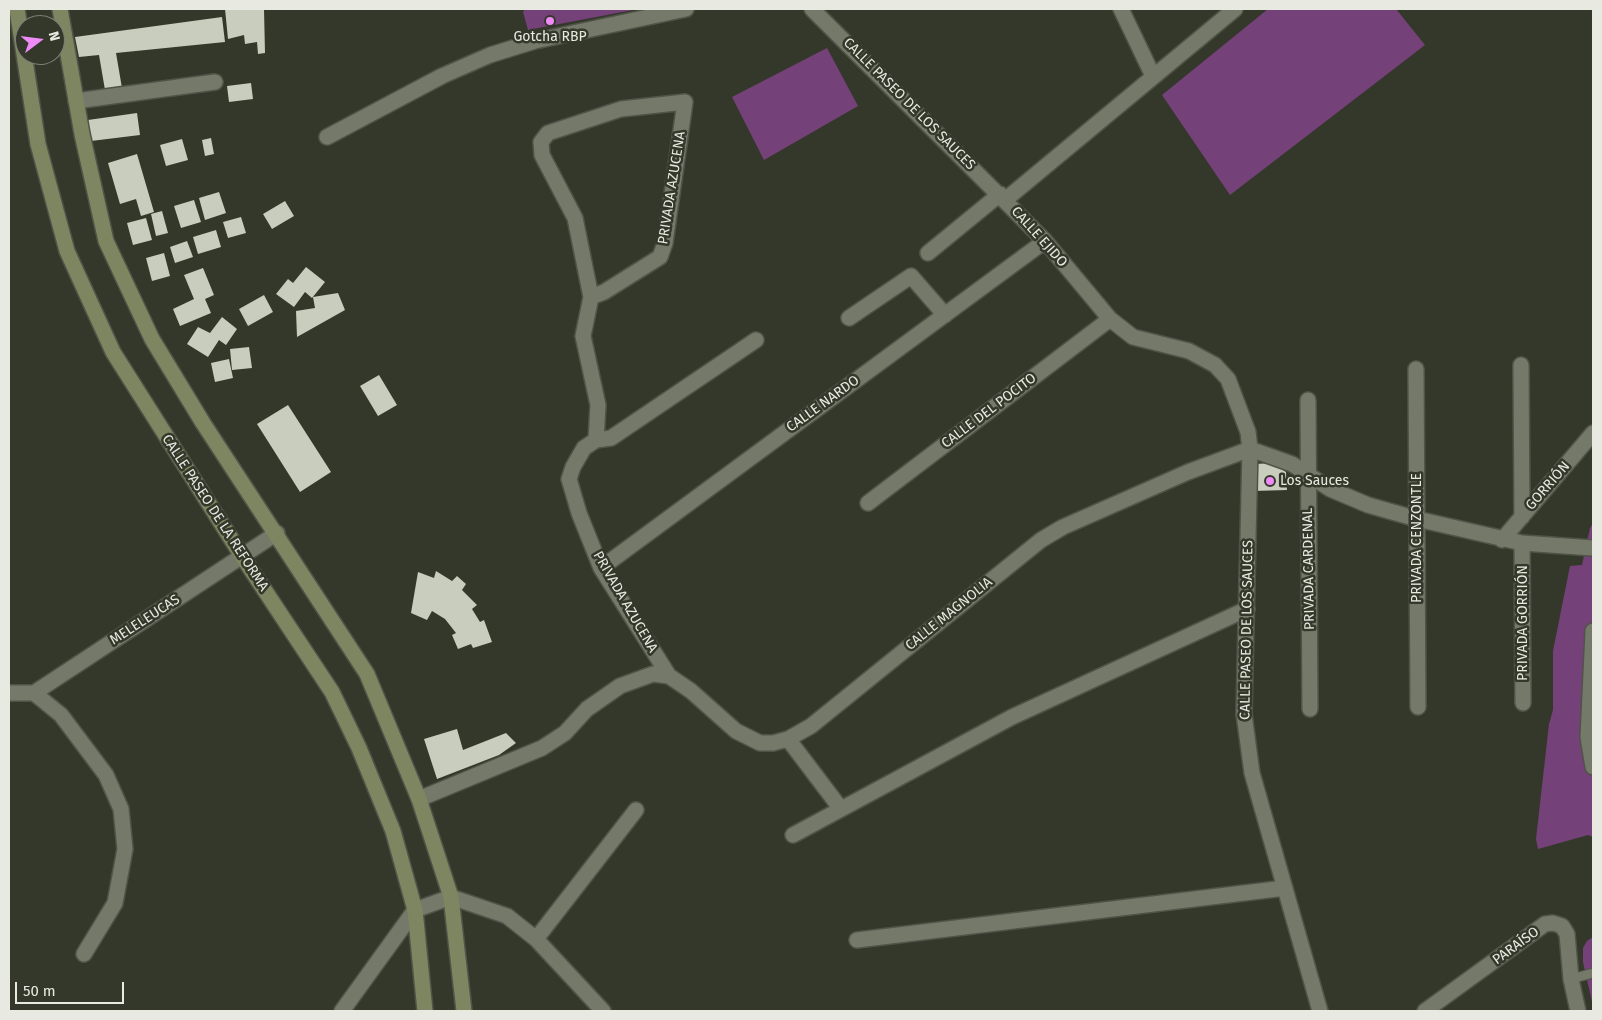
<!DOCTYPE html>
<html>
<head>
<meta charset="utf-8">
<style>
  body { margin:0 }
  #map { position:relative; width:1602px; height:1020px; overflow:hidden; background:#34382a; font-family:"Fira Sans",sans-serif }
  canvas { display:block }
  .frame { position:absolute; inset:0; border:10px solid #e8eae2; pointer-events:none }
  .north { position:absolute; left:15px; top:15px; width:50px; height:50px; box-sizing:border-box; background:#34382a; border:1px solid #7c7f74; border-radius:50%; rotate:75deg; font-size:14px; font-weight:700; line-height:20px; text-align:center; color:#e8eae2 }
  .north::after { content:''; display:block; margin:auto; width:18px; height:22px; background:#ef8bf6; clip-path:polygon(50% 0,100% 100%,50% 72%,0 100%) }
  .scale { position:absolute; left:15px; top:982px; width:109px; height:22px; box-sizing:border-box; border:2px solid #e8eae2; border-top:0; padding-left:6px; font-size:15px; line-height:18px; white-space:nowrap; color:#e8eae2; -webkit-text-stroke:4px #34382a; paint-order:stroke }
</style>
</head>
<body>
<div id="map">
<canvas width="1602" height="1020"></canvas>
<div class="frame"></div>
<div class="north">N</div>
<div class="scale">50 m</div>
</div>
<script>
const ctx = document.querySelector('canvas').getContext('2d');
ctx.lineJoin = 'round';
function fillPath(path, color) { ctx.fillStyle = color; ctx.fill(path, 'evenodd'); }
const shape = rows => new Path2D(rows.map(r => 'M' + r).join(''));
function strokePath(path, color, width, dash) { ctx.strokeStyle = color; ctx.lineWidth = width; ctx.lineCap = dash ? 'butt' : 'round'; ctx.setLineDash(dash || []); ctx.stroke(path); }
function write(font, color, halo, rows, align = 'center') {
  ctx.font = font + ' "Fira Sans",sans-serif'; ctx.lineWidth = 5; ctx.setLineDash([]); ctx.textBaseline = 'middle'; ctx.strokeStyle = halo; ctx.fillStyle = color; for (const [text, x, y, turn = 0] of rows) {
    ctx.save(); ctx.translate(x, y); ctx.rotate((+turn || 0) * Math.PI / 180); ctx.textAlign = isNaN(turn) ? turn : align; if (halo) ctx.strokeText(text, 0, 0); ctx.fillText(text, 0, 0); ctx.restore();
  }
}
const green = shape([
  [525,9,638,9,528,30,523,12],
  [1268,9,1396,9,1425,45,1230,195,1162,95],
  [827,48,858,106,764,160,732,97],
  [1593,523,1593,837,1588,835,1538,849,1536,839,1549,724,1553,710,1553,651,1570,566,1582,565,1590,528],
  [1593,937,1593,1006,1583,962,1583,948,1587,941]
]);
const building = shape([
  [225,9,264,9,265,53,258,54,257,42,245,44,244,35,228,39],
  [222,17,225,42,116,53,122,88,105,90,99,55,79,57,75,37],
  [251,83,253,99,229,102,227,86],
  [137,113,140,135,91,141,88,120],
  [211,138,214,154,205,156,202,140],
  [182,139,188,160,166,166,160,145],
  [137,154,154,212,141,216,136,199,120,204,108,163],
  [219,192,226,213,205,220,199,198],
  [194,200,201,222,181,228,174,206],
  [285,201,294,216,272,229,263,214],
  [162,211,168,233,156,236,151,214],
  [241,217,246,233,228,238,223,222],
  [146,218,152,240,133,245,127,223],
  [216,230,221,247,198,254,193,237],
  [187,241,193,257,175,263,170,247],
  [164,253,170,276,152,281,146,258],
  [306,267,325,282,312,298,305,292,294,307,276,294,288,279,293,283],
  [203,268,214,295,205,299,211,313,180,326,173,309,194,299,184,275],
  [338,293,345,310,297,337,296,311,315,308,313,297],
  [264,295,273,312,248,326,239,309],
  [222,317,237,329,226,345,219,340,208,357,187,344,198,327,210,333],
  [249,347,252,368,232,370,230,349],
  [229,359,233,378,215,382,211,363],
  [379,375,397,405,378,416,360,386],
  [288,405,331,472,300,492,257,424],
  [1272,463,1286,472,1287,490,1253,491,1255,464],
  [436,571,452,581,457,576,466,584,462,590,477,605,472,609,480,622,484,620,492,642,473,648,471,644,458,649,452,635,456,633,445,619,432,611,427,620,411,613,418,572,434,578],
  [457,729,463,750,506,733,516,743,499,755,437,779,424,739]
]);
const lane = shape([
  [1571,979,1593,973]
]);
const street = shape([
  [812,9,1045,241,1110,319,1133,337,1189,351,1215,365,1228,379,1248,432,1250,449,1244,714,1252,773,1320,1011],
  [1121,9,1153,76],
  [76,101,215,82],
  [327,137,442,76,490,55,535,41,686,9],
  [1005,200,1235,9],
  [928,253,1000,194],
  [591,297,604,292,660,257,665,243,685,102,621,109,548,133,541,142,542,155,575,218,591,297,583,336,598,405,596,440],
  [849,318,911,276,945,315],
  [756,340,611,438,596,440,584,448,573,467,569,479,579,513,601,568,669,676,691,691,736,731,760,743,773,743,788,739,811,726,1041,540,1063,527,1188,472,1250,449],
  [1521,365,1522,517],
  [1416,369,1418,707],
  [1308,400,1310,709],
  [1250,449,1292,464,1330,489,1368,505,1417,519,1522,543,1593,548],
  [868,503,1110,319],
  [1502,540,1593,433],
  [1522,543,1523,703],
  [601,568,1045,241],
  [1593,631,1588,737,1593,767],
  [9,693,34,693,277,533],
  [34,693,61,715,106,775,121,809,125,849,115,903,84,954],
  [788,739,841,809],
  [419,799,542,748,565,733,587,709,620,686,653,674,669,676],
  [793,835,1012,717,1247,609],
  [536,939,636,810],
  [857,940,1285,888],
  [342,1011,415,910,451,897,507,916,536,939,603,1011],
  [1425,1011,1545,924,1553,923,1562,926,1567,934,1571,979,1578,1011]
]);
const secondary = shape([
  [17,9,38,144,67,251,113,352,242,556,332,692,359,748,393,831,415,910,425,1011],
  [60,9,82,134,106,241,152,339,203,423,367,674,419,799,451,897,464,1011]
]);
const markers = [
  [550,21,5,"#ef8bf6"],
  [1270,481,5,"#ef8bf6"]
];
const poiNames = [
  ["Gotcha RBP",550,37],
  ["Los Sauces",1280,481,"left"]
];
const streetNames = [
  ["CALLE PASEO DE LOS SAUCES",909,104,45],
  ["PRIVADA AZUCENA",672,188,-81],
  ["CALLE EJIDO",1039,237,48],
  ["CALLE NARDO",823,404,-36],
  ["CALLE DEL POCITO",989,411,-37],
  ["GORRIÓN",1548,486,-49],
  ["CALLE PASEO DE LA REFORMA",215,513,57],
  ["PRIVADA CENZONTLE",1417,538,-90],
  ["PRIVADA CARDENAL",1309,569,-91],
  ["PRIVADA AZUCENA",625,602,60],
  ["CALLE MAGNOLIA",949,614,-39],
  ["MELELEUCAS",145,620,-33],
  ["PRIVADA GORRIÓN",1523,623,-90],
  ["CALLE PASEO DE LOS SAUCES",1247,630,-89],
  ["PARAÍSO",1516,946,-36]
];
fillPath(green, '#754179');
fillPath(building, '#c8cdbd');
strokePath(lane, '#505448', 11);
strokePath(street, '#505448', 18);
strokePath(secondary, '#505448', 18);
strokePath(lane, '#75796a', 9);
strokePath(street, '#75796a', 15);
strokePath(secondary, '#7d8661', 15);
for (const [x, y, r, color] of markers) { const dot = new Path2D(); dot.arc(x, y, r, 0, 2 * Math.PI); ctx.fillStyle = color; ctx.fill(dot); strokePath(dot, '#34382a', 2); }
write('14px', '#e8eae2', '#34382a', poiNames);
write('14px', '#e8eae2', '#34382a', streetNames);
</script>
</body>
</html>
